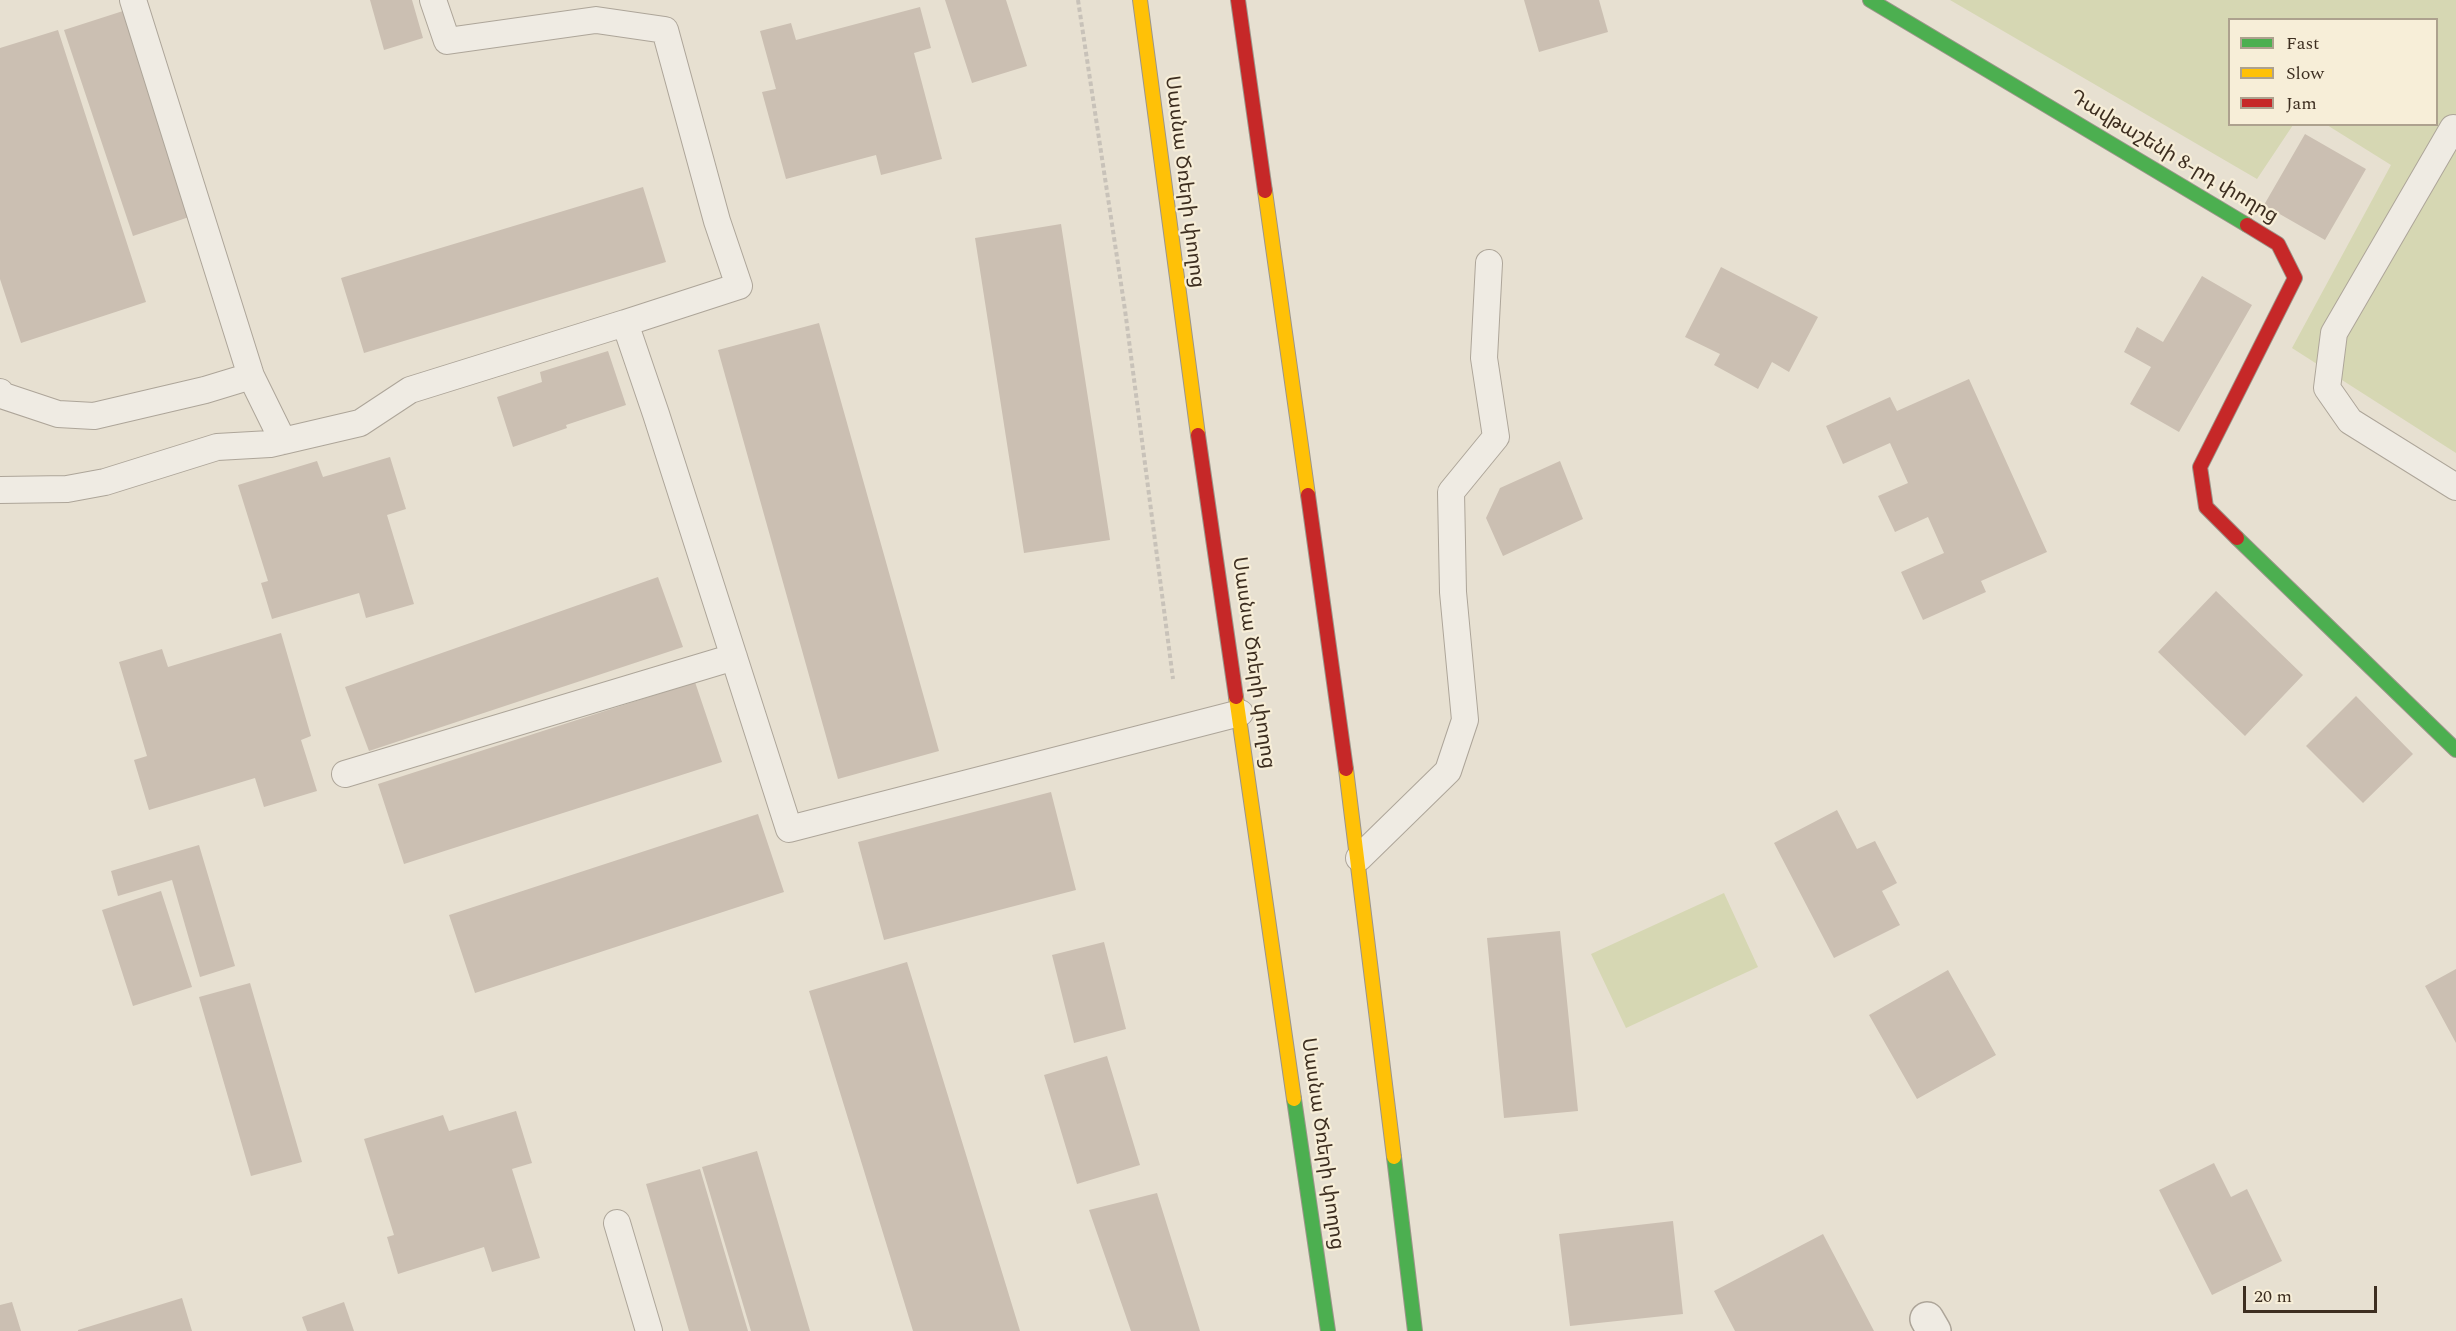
<!DOCTYPE html>
<html>
<head>
<meta charset="utf-8">
<style>
  body { margin:0 }
  #map { position:relative; width:2456px; height:1331px; overflow:hidden; background:#e7e0d1; font-family:Spectral,serif }
  canvas { display:block }
  .legend { position:absolute; left:2228px; top:18px; width:210px; height:108px; box-sizing:border-box; background:#f7eed8; border:2px solid #ada18e; margin:0; padding:8px 10px; list-style:none; font-size:18px; color:#3d2e20 }
  .legend li { display:flex; align-items:center; gap:12px; height:30px }
  .legend b { width:30px; border:2px solid #ada18e }
  .scale { position:absolute; left:2243px; top:1286px; width:134px; height:27px; box-sizing:border-box; border:3px solid #3d2e20; border-top:0; padding-left:8px; font-size:18px; line-height:21px; white-space:nowrap; color:#3d2e20; -webkit-text-stroke:4px #f7eed8; paint-order:stroke }
</style>
</head>
<body>
<div id="map">
<canvas width="2456" height="1331"></canvas>
<ul class="legend">
<li><b style="height:8px;background:#4caf50"></b>Fast</li>
<li><b style="height:8px;background:#ffc107"></b>Slow</li>
<li><b style="height:8px;background:#c62828"></b>Jam</li>
</ul>
<div class="scale">20 m</div>
</div>
<script>
const ctx = document.querySelector('canvas').getContext('2d');
ctx.lineJoin = 'round';
function fillPath(path, color) { ctx.fillStyle = color; ctx.fill(path, 'evenodd'); }
const shape = rows => new Path2D(rows.map(r => 'M' + r).join(''));
function strokePath(path, color, width, dash) { ctx.strokeStyle = color; ctx.lineWidth = width; ctx.lineCap = dash ? 'butt' : 'round'; ctx.setLineDash(dash || []); ctx.stroke(path); }
function write(font, color, halo, rows, align = 'center') {
  ctx.font = font + ' Spectral,"Noto Sans Armenian",serif'; ctx.lineWidth = 4.5; ctx.setLineDash([]); ctx.textBaseline = 'middle'; ctx.strokeStyle = halo; ctx.fillStyle = color; for (const [text, x, y, turn = 0] of rows) {
    ctx.save(); ctx.translate(x, y); ctx.rotate((+turn || 0) * Math.PI / 180); ctx.textAlign = isNaN(turn) ? turn : align; if (halo) ctx.strokeText(text, 0, 0); ctx.fillText(text, 0, 0); ctx.restore();
  }
}
const green = shape([
  [1950,0,2456,0,2456,453,2292,348,2391,165,2327,125,2436,124,2436,20,2230,20,2230,124,2293,125,2257,179],
  [1724,893,1758,967,1626,1028,1591,954]
]);
const building = shape([
  [370,0,412,0,423,38,384,50],
  [945,0,1006,0,1027,66,972,83],
  [1524,0,1599,0,1608,32,1539,52],
  [920,7,931,48,914,53,942,159,881,175,876,155,786,179,762,92,776,89,760,31,791,23,796,40],
  [123,11,192,216,133,236,64,30],
  [58,30,146,302,21,343,0,279,0,48],
  [2305,134,2366,169,2325,240,2264,205],
  [643,187,666,262,364,353,341,278],
  [1061,224,1110,540,1024,553,975,238],
  [1721,267,1818,317,1789,372,1772,362,1758,389,1714,365,1720,354,1685,337],
  [2202,276,2252,305,2179,432,2130,404,2151,367,2124,352,2137,327,2163,342],
  [819,323,939,751,838,779,718,350],
  [608,351,626,405,566,425,567,428,513,447,497,397,542,382,540,372],
  [1969,379,2047,552,1981,581,1986,592,1923,620,1901,572,1944,553,1928,517,1895,532,1878,496,1908,483,1890,443,1843,464,1826,426,1890,397,1897,411],
  [390,457,406,509,387,515,414,604,366,618,359,593,272,619,261,583,268,581,238,485,317,461,323,477],
  [1560,461,1583,519,1503,556,1486,518,1500,488],
  [658,577,683,647,369,751,345,687],
  [2216,591,2303,675,2245,736,2158,652],
  [281,633,311,736,301,740,317,791,264,807,255,778,149,810,134,760,147,756,119,662,162,649,168,667],
  [695,682,722,762,404,864,378,784],
  [2356,696,2413,754,2363,803,2306,746],
  [1051,792,1076,890,884,940,858,842],
  [1837,810,1857,849,1875,841,1897,883,1882,891,1900,925,1834,958,1774,843],
  [758,814,784,892,475,993,449,915],
  [199,845,235,966,200,977,172,880,118,896,111,871],
  [161,891,192,987,133,1006,102,910],
  [1560,931,1578,1111,1504,1118,1487,938],
  [1104,942,1126,1029,1074,1043,1052,955],
  [907,962,1020,1331,913,1331,809,991],
  [2456,969,2456,1043,2425,986],
  [1948,970,1996,1055,1917,1099,1869,1015],
  [250,983,302,1162,251,1176,199,997],
  [1107,1056,1140,1165,1077,1184,1044,1075],
  [516,1111,532,1163,512,1169,540,1258,492,1272,484,1247,398,1274,387,1237,394,1235,364,1139,443,1115,449,1131],
  [757,1151,810,1331,751,1331,702,1167],
  [2214,1163,2231,1197,2247,1189,2282,1261,2212,1295,2159,1190],
  [700,1169,748,1331,689,1331,646,1184],
  [1157,1193,1200,1331,1131,1331,1089,1210],
  [1673,1221,1683,1314,1570,1326,1559,1234],
  [1823,1234,1874,1331,1735,1331,1714,1291],
  [182,1298,192,1331,78,1331,78,1330],
  [12,1302,21,1331,0,1331,0,1305],
  [344,1302,354,1331,307,1331,302,1317]
]);
const path = shape([
  [1078,0,1125,310,1173,679]
]);
const lane = shape([
  [133,0,251,376,283,441],
  [433,0,447,41,596,20,665,30,717,221,739,286,625,323,656,414,789,829,1240,713],
  [2453,128,2334,333,2327,388,2350,421,2456,487],
  [0,392,1,395,58,414,94,416,205,390,251,376],
  [0,490,67,489,105,482,217,447,270,444,360,423,410,390,625,323],
  [345,774,734,657],
  [1359,858,1448,771,1465,720,1453,592,1451,492,1496,437,1484,358,1489,263],
  [617,1223,649,1331]
]);
const street = shape([
  [1927,1319,1934,1331]
]);
const fast = shape([
  [1870,0,2247,225],
  [2237,538,2456,750],
  [1294,1099,1328,1331],
  [1394,1157,1415,1331]
]);
const slow = shape([
  [1140,0,1198,435],
  [1265,191,1308,495],
  [1236,697,1294,1099],
  [1346,769,1394,1157]
]);
const jam = shape([
  [1238,0,1265,191],
  [1198,435,1236,697],
  [1308,495,1346,769],
  [2237,538,2206,507,2200,467,2295,278,2278,244,2247,225]
]);
const streetNames = [
  ["Դավթաշենի 8-րդ փողոց",2173,158,31],
  ["Սասնա Ծռերի փողոց",1183,182,83],
  ["Սասնա Ծռերի փողոց",1252,663,82],
  ["Սասնա Ծռերի փողոց",1321,1144,82]
];
fillPath(green, '#d6d7b3');
fillPath(building, '#cbbfb2');
strokePath(lane, '#ada599', 28);
strokePath(street, '#ada599', 36);
strokePath(fast, '#9c958a', 16);
strokePath(slow, '#9c958a', 16);
strokePath(jam, '#9c958a', 16);
strokePath(path, '#c8c2b9', 4, [4.5, 3]);
strokePath(lane, '#efebe3', 26);
strokePath(street, '#efebe3', 33);
strokePath(fast, '#4caf50', 14);
strokePath(slow, '#ffc107', 14);
strokePath(jam, '#c62828', 14);
write('20px', '#3d2e20', '#f7eed8', streetNames);
</script>
</body>
</html>
